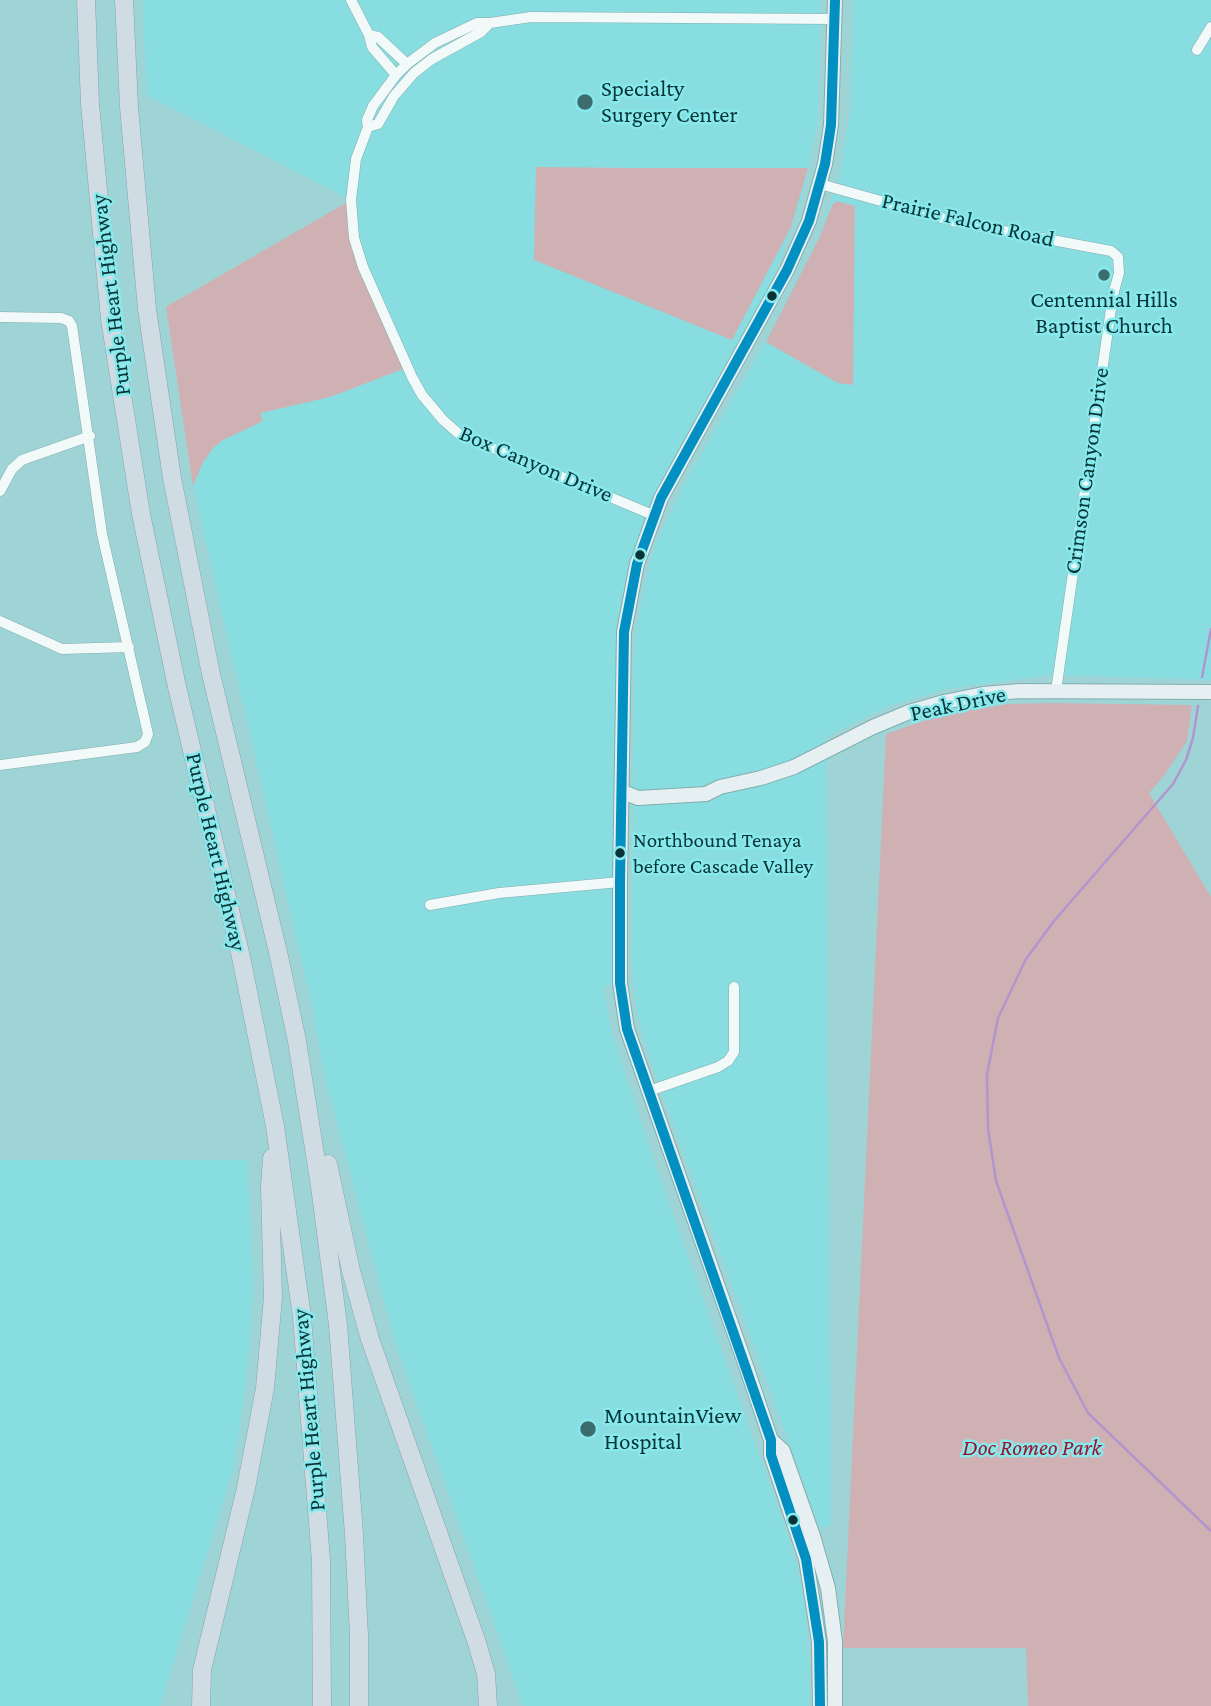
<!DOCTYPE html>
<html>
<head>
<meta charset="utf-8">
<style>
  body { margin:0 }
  canvas { display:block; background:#9fd4d6 }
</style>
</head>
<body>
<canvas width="1211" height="1706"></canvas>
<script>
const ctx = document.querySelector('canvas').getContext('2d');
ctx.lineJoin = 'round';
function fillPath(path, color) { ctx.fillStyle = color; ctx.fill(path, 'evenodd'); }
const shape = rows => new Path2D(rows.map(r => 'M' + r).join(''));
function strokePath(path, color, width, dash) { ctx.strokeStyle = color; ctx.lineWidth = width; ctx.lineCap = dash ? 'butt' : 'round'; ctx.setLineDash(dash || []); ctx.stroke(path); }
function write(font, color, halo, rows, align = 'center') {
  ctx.font = font + ' "Crimson Pro",serif'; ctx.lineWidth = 5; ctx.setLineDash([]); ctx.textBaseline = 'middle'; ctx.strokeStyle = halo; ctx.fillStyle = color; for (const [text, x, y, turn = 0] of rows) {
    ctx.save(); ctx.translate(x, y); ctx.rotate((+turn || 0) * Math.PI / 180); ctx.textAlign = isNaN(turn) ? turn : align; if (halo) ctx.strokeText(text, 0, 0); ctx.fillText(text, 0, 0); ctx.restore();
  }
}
const built = shape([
  [142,0,821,0,818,121,801,202,758,321,672,477,632,587,620,983,603,987,612,1033,653,1158,792,1547,805,1602,809,1668,809,1706,523,1706,394,1339,325,1078,313,1011,193,486,203,462,214,447,223,440,263,421,260,413,330,397,407,368,363,267,351,200,147,95],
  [853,0,1211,0,1211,680,1052,675,946,689,886,707,826,737,831,1525,820,1528,665,1102,643,1038,636,1007,632,960,634,645,643,592,655,545,684,484,765,342,819,235,840,174,850,110],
  [0,1160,247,1160,254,1287,246,1383,234,1467,160,1706,0,1706]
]);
const green = shape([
  [536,167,632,168,808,168,791,227,732,340,534,260],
  [351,200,354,238,408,367,330,397,260,413,263,421,223,440,214,447,203,462,193,486,166,307],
  [837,201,855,206,853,385,838,383,766,342,820,236,832,205],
  [1051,703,1192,705,1187,741,1163,777,1149,793,1211,897,1211,1706,1028,1706,1026,1648,843,1648,886,734,926,720,967,710,1009,704]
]);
const stream = shape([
  [1202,677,1211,629],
  [1198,706,1193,738,1186,760,1173,784,1054,921,1026,959,998,1018,987,1075,988,1129,996,1181,1059,1358,1088,1413,1211,1531]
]);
const street = shape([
  [351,0,369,35,372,47,396,75],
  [369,35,378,37,407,64],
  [1197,50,1211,27],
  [368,127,378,124,394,96,414,73,432,59,481,32,490,23],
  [820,184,956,222,1111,251,1118,257,1119,273,1113,295,1056,691],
  [0,317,61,318,69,321,72,326,102,534,148,734,145,742,137,747,0,765],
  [0,491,12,469,22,460,90,436],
  [653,515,459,434,443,420,422,395,412,377,363,267,354,238,351,200,356,159,368,127,367,120,373,106,396,75,407,64,435,43,477,23,490,23,531,17,835,19],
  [0,621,62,649,129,647],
  [430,905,499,893,620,882],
  [649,1091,718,1067,728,1061,734,1052,734,987]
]);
const secondary = shape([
  [623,792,638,798,706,794,720,787,761,778,794,767,873,727,909,712,944,702,983,694,1020,691,1211,692],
  [771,1440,783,1451,813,1536,828,1588,835,1642,835,1706],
  [820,1706,819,1642,806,1559,771,1455,771,1440,746,1366,627,1029,620,983,620,882,624,632,637,564,661,498,787,270,809,221,825,164,831,125,835,0]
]);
const highway = shape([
  [86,0,90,104,110,319,141,514,177,687,241,957,275,1126,302,1317,321,1561,322,1706],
  [124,0,129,107,147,309,172,478,211,674,278,952,297,1041,320,1186,338,1325,354,1534,359,1636,359,1706],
  [328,1164,351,1271,370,1339,477,1643,486,1674,488,1706],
  [201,1706,202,1670,246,1488,265,1388,273,1297,270,1187,272,1158]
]);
const bus1 = shape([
  [820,1706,819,1642,806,1559,771,1455,771,1440,627,1029,620,983,620,882,624,632,637,564,661,498,787,270,809,221,825,164,831,125,835,0]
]);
const markers = [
  [585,102,9,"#3d6c6e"],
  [1104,275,7,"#3d6c6e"],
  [772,296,6,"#083436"],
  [640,555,6,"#083436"],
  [620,853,6,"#083436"],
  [588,1429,9,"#3d6c6e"],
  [793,1520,6,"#083436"]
];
const busNames = [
  ["Northbound Tenaya",633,841],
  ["before Cascade Valley",633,867]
];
const poiNames = [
  ["Specialty",601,89],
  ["Surgery Center",601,115],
  ["Centennial Hills",1104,300,"center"],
  ["Baptist Church",1104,326,"center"],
  ["MountainView",604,1416],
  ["Hospital",604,1442]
];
const streetNames = [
  ["Prairie Falcon Road",968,220,13],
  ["Purple Heart Highway",111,295,-97],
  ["Box Canyon Drive",536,464,23],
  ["Crimson Canyon Drive",1087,471,-82],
  ["Peak Drive",958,704,-12],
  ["Purple Heart Highway",216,852,77],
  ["Purple Heart Highway",309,1410,-95]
];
const parkNames = [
  ["Doc Romeo Park",1032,1448]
];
fillPath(built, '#88dde0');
fillPath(green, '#cfb1b3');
strokePath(stream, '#b295ce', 2.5);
strokePath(street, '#82adae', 11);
strokePath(secondary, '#82adae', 16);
strokePath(highway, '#84a4ad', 19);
strokePath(street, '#f1f9f9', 10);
strokePath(secondary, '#e6f0f3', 14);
strokePath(highway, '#cfdce4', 18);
strokePath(bus1, '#028fc1', 10);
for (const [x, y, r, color] of markers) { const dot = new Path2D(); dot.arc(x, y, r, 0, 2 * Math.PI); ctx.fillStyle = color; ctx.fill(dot); strokePath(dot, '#88e9ed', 2.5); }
write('21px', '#083436', '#88e9ed', busNames, 'left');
write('23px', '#083436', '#88e9ed', poiNames, 'left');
write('23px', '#083436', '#88e9ed', streetNames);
write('italic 23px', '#98132b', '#88e9ed', parkNames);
</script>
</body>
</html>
